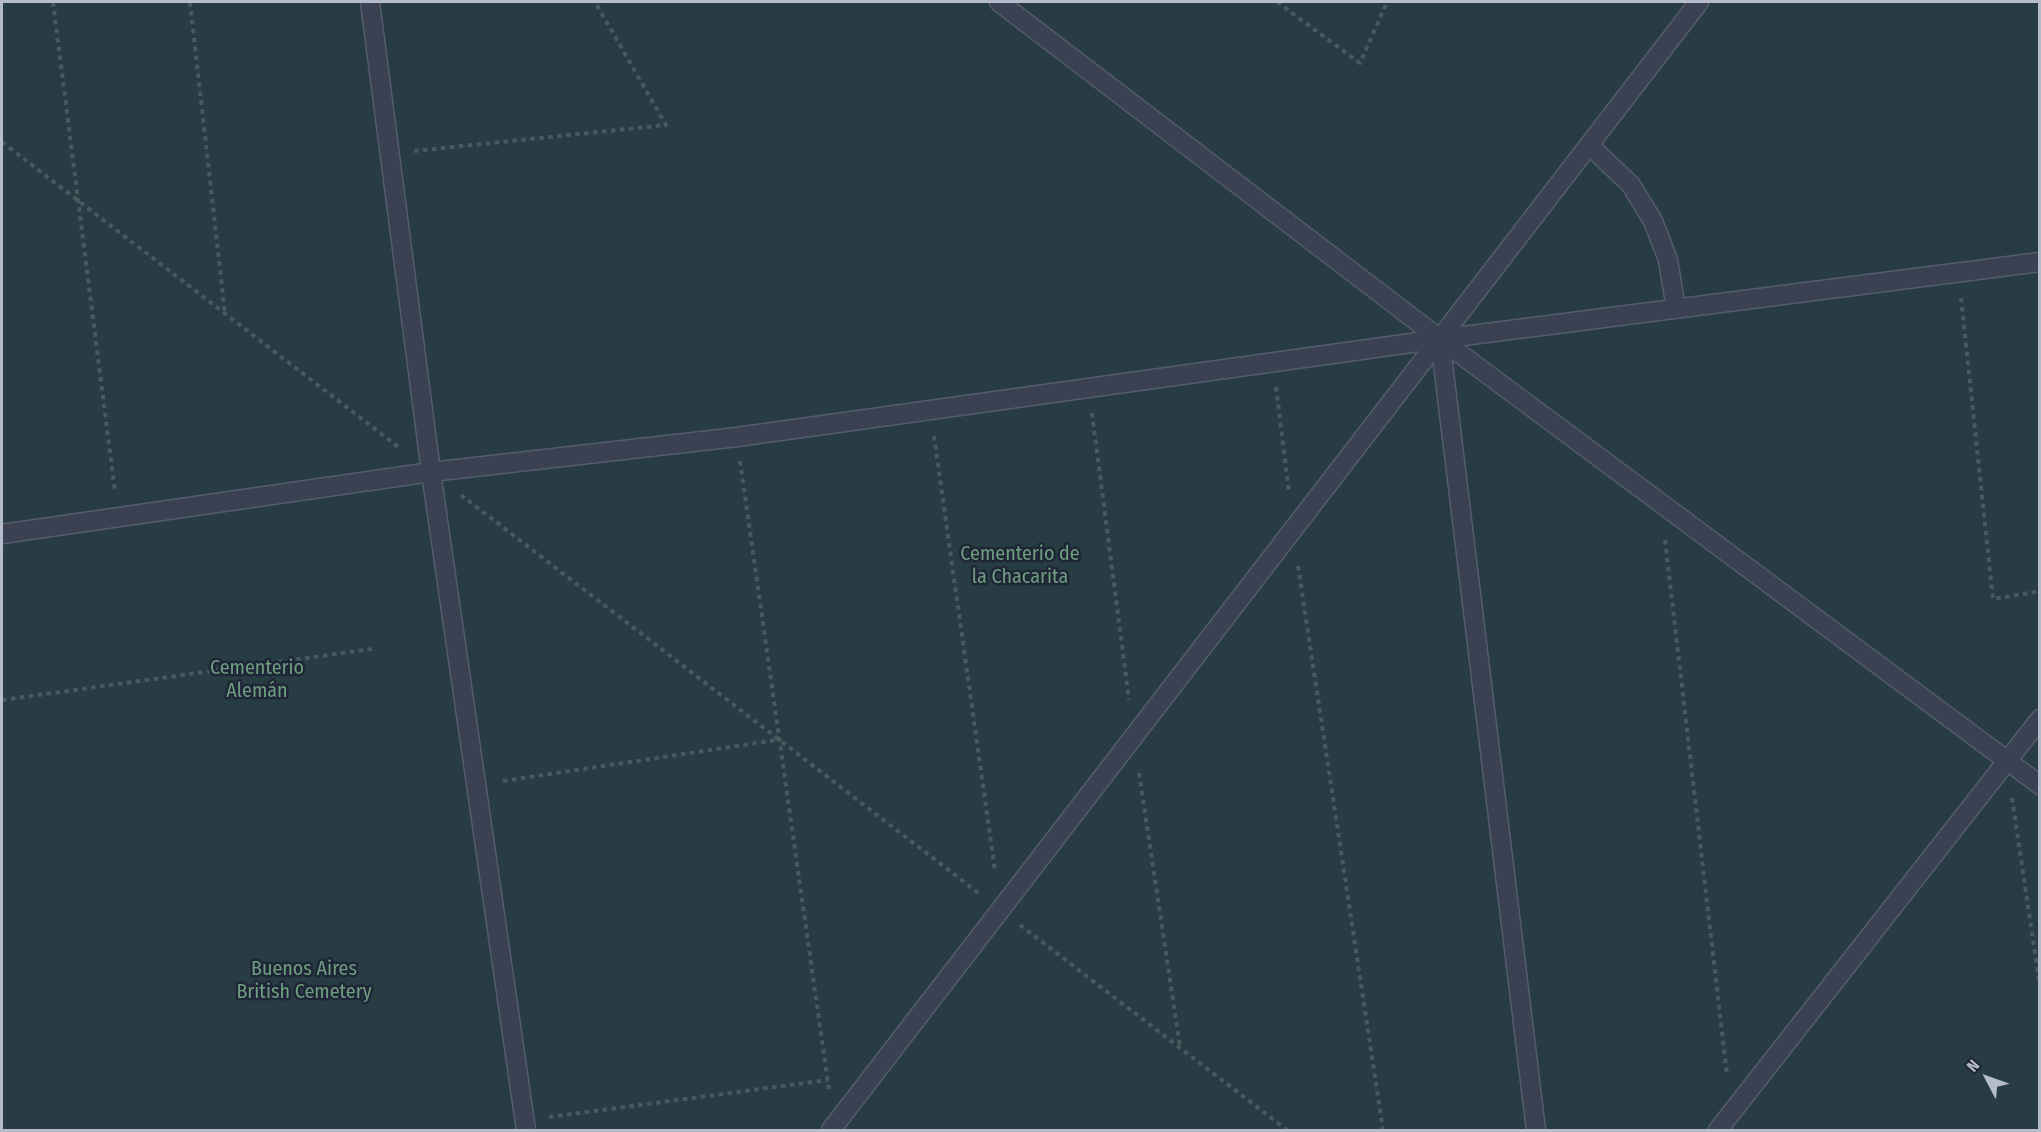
<!DOCTYPE html>
<html>
<head>
<meta charset="utf-8">
<style>
  body { margin:0 }
  #map { position:relative; width:2041px; height:1132px; overflow:hidden; background:#262e42; font-family:"Fira Sans Condensed",sans-serif }
  canvas { display:block }
  .frame { position:absolute; inset:0; border:3px solid #b7bccc; pointer-events:none }
  .north { position:absolute; left:1957px; top:1048px; width:60px; height:60px; -webkit-text-stroke:4px #1f2637; paint-order:stroke; rotate:311deg; font-size:16px; font-weight:700; line-height:24px; text-align:center; color:#b7bccc }
  .north::after { content:''; display:block; margin:auto; width:21px; height:27px; background:#b7bccc; clip-path:polygon(50% 0,100% 100%,50% 72%,0 100%) }
</style>
</head>
<body>
<div id="map">
<canvas width="2041" height="1132"></canvas>
<div class="frame"></div>
<div class="north">N</div>
</div>
<script>
const ctx = document.querySelector('canvas').getContext('2d');
ctx.lineJoin = 'round';
function fillPath(path, color) { ctx.fillStyle = color; ctx.fill(path, 'evenodd'); }
const shape = rows => new Path2D(rows.map(r => 'M' + r).join(''));
function strokePath(path, color, width, dash) { ctx.strokeStyle = color; ctx.lineWidth = width; ctx.lineCap = dash ? 'butt' : 'round'; ctx.setLineDash(dash || []); ctx.stroke(path); }
function write(font, color, halo, rows, align = 'center') {
  ctx.font = font + ' "Fira Sans Condensed",sans-serif'; ctx.lineWidth = 5; ctx.setLineDash([]); ctx.textBaseline = 'middle'; ctx.strokeStyle = halo; ctx.fillStyle = color; for (const [text, x, y, turn = 0] of rows) {
    ctx.save(); ctx.translate(x, y); ctx.rotate((+turn || 0) * Math.PI / 180); ctx.textAlign = isNaN(turn) ? turn : align; if (halo) ctx.strokeText(text, 0, 0); ctx.fillText(text, 0, 0); ctx.restore();
  }
}
const green = shape([
  [2,2,2039,2,2039,1130,2,1130]
]);
const path = shape([
  [53,2,115,492],
  [190,2,225,314],
  [1277,2,1360,63,1387,2],
  [2,142,401,449],
  [414,151,666,125,595,2],
  [1961,298,1993,599,2040,591],
  [1276,387,1289,493],
  [1092,413,1129,700],
  [934,436,995,871],
  [740,461,829,1090],
  [461,495,981,895],
  [1665,540,1727,1075],
  [1298,566,1383,1130],
  [2,700,372,649],
  [1139,773,1180,1047],
  [503,781,777,740],
  [2012,798,2040,987],
  [1020,925,1287,1130],
  [549,1117,828,1080]
]);
const service = shape([
  [370,2,431,472,526,1130],
  [999,2,1440,339,2040,785],
  [1589,145,1631,185,1653,221,1668,260,1676,309],
  [1440,339,1536,1130],
  [2,534,431,472,737,437,1440,339,2040,262],
  [831,1130,1699,2],
  [1718,1130,2040,719]
]);
const parkNames = [
  ["Cementerio de",1020,554],
  ["la Chacarita",1020,577],
  ["Cementerio",257,668],
  ["Alemán",257,691],
  ["Buenos Aires",304,969],
  ["British Cemetery",304,992]
];
fillPath(green, '#283d43');
strokePath(service, '#555c6c', 21);
strokePath(path, '#465a60', 4, [4.5, 4.5]);
strokePath(service, '#3a4152', 18);
write('20px', '#6e9e7f', '#1f2637', parkNames);
</script>
</body>
</html>
